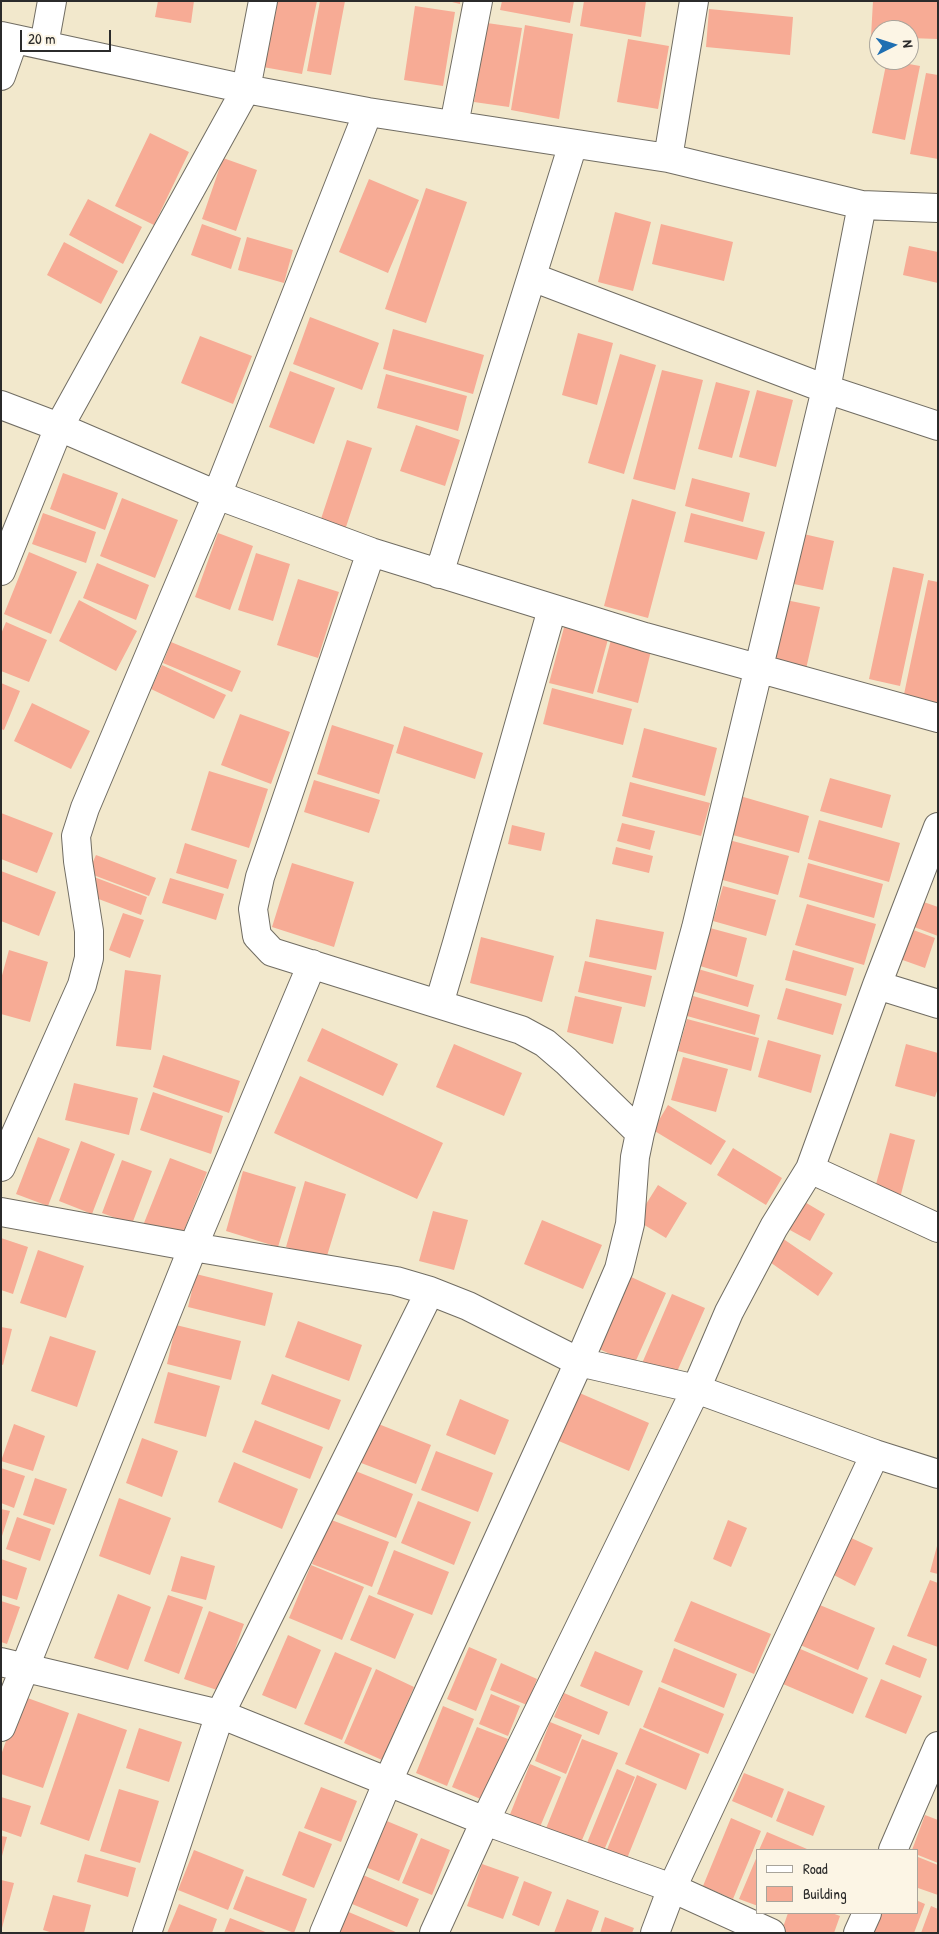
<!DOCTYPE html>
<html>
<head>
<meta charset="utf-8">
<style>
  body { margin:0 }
  #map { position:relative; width:939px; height:1934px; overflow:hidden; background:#f2e8cc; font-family:"Patrick Hand",sans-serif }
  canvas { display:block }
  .frame { position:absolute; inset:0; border:2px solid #2b2b2b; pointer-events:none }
  .legend { position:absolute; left:756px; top:1849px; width:162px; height:65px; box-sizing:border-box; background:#fcf5e5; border:1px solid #a8a49b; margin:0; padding:6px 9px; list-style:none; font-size:15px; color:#2b2b2b }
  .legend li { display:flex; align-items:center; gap:10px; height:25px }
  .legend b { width:25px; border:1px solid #a8a49b }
  .north { position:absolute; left:869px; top:20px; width:50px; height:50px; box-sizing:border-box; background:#fcf5e5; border:1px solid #a8a49b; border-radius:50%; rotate:85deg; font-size:14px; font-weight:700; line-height:20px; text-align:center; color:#2b2b2b }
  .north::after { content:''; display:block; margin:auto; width:18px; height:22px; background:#1f6fb2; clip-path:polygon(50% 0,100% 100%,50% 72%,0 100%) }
  .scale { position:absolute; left:20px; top:30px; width:91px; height:22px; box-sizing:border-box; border:2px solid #2b2b2b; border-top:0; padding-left:6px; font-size:15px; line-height:18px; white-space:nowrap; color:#2b2b2b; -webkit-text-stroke:4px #fcf5e5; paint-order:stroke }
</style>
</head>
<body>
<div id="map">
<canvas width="939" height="1934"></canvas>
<div class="frame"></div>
<ul class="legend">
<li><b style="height:6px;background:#fff"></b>Road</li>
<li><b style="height:14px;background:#f7ab95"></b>Building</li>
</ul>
<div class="north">N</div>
<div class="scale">20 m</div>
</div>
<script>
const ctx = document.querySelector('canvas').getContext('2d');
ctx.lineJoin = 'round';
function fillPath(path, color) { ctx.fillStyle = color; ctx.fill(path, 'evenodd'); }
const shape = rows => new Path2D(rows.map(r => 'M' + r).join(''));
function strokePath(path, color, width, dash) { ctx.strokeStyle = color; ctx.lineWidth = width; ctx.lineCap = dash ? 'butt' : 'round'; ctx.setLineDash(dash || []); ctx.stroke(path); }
const building = shape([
  [158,1,194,1,191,23,155,17],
  [276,1,317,1,302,74,263,67],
  [320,1,345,1,331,75,307,71],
  [448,1,460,1,460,4],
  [502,1,574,1,570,23,500,10],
  [584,1,646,1,641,37,580,26],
  [873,1,938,1,938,39,909,38,909,30,879,30,879,37,871,37],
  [415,6,455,12,443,86,404,80],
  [709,9,793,17,790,55,706,47],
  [487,23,522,28,509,107,474,102],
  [525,25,573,34,559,119,511,110],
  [628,39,669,46,658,109,617,102],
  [887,60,920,66,905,140,872,133],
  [926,73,938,75,938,159,910,154],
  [150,133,189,152,154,225,115,206],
  [223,158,257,170,236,231,202,219],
  [369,179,419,200,388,273,339,252],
  [426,188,467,202,426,323,385,309],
  [88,199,142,227,123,264,69,235],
  [615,212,651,222,633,291,598,282],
  [202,224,241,238,231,269,191,255],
  [661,224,733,242,724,281,652,264],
  [247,237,293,250,284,283,238,270],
  [64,242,118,271,101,304,47,275],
  [909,246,938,252,938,283,903,275],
  [310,317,379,343,362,390,293,364],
  [393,329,484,355,473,394,383,369],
  [578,333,613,343,597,405,562,395],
  [200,336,252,356,233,404,181,383],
  [620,354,656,365,624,474,588,463],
  [662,370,703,380,675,490,633,479],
  [290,371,335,388,314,444,269,427],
  [386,374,467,396,458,431,377,408],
  [716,382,750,391,732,458,698,449],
  [757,390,793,400,776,467,739,457],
  [416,425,460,440,445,486,400,471],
  [347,440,372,448,344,533,319,525],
  [63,473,118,493,105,530,50,509],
  [692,478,750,493,743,522,685,506],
  [122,498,178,520,155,578,100,556],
  [632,499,676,512,648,618,604,606],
  [43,513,96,532,86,563,32,544],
  [691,513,765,532,757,560,684,542],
  [795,532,834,541,823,590,784,582],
  [218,533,253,546,230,610,195,597],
  [29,552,77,572,51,634,4,614],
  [256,553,290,564,273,621,238,610],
  [97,563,149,585,136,620,83,598],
  [893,567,924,574,900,686,869,679],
  [298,579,339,592,318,658,277,645],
  [928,580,938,582,938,706,903,699],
  [781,599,820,607,806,669,768,660],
  [79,600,137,631,116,671,59,641],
  [566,620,610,632,593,694,549,683],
  [6,622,47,640,29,682,1,671,1,634],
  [612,636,652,647,638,703,597,692],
  [171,642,241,671,232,692,163,663],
  [162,665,226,695,214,719,151,689],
  [1,683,20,691,4,730,1,729],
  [552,688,632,709,623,745,543,724],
  [32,703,90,731,71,769,14,741],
  [240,714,290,732,271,784,221,765],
  [332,725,394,745,379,794,317,774],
  [404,726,483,753,475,779,396,753],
  [644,728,717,748,705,796,632,777],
  [209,771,268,789,249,848,191,830],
  [830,778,891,795,882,828,820,811],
  [314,780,380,800,369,833,304,812],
  [630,782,710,803,701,836,622,816],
  [740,796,809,816,799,853,729,834],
  [1,813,53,833,37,873,1,859],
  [819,820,900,843,889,882,808,859],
  [622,823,655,831,650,850,617,841],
  [512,825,545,833,541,851,508,844],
  [729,840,789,856,778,895,719,879],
  [185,843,237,860,228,889,176,873],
  [616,847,653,856,649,873,612,864],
  [96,855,156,878,149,896,88,873],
  [292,863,354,882,334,947,272,927],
  [808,863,883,884,874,918,799,897],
  [1,871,56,892,39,936,1,921],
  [94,877,147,897,141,915,88,895],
  [170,878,224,894,216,920,162,903],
  [723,886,776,900,766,936,713,921],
  [918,900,938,907,938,936,909,925],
  [807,904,876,924,864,965,795,945],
  [123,913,144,920,130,958,109,950],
  [596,919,664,932,656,970,589,957],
  [710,928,747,938,737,977,700,966],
  [908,928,935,938,925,968,897,958],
  [481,937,554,956,542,1002,470,983],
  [9,950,48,962,30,1022,1,1014,1,979],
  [793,950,854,968,846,996,785,980],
  [585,961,652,976,645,1007,578,992],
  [698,969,754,985,748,1007,692,991],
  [125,970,161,975,151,1050,116,1046],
  [786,988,842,1004,833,1035,777,1019],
  [575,996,622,1007,613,1044,567,1032],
  [693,996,760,1015,755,1035,687,1016],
  [687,1019,759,1038,751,1071,678,1051],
  [322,1028,398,1064,383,1096,307,1061],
  [768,1040,821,1055,811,1093,758,1077],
  [454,1044,522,1073,504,1116,436,1087],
  [906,1044,938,1053,938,1088,935,1097,895,1086],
  [163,1055,240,1081,229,1113,153,1087],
  [683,1057,728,1069,716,1112,671,1100],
  [300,1076,443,1143,417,1199,274,1133],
  [74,1083,138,1098,129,1135,65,1120],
  [153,1092,223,1116,211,1154,140,1130],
  [668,1105,726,1141,711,1165,653,1130],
  [890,1133,915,1140,899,1202,873,1195],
  [38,1137,70,1149,48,1206,16,1194],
  [81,1141,115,1154,92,1214,59,1201],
  [733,1148,782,1178,766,1205,717,1175],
  [170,1158,207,1172,181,1238,144,1223],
  [122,1160,152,1171,132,1224,102,1213],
  [243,1171,296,1187,278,1247,226,1231],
  [305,1181,346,1194,326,1259,286,1247],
  [658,1185,687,1203,666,1238,636,1220],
  [803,1201,825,1214,810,1241,788,1229],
  [433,1211,468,1220,454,1270,419,1261],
  [542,1220,602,1245,583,1289,524,1264],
  [1,1238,28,1247,13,1294,1,1290],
  [782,1238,833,1273,818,1296,767,1260],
  [38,1250,84,1266,66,1318,20,1303],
  [196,1274,273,1293,265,1326,188,1307],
  [629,1276,666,1293,634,1365,597,1348],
  [672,1294,705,1308,672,1383,640,1368],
  [298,1321,362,1345,349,1381,285,1357],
  [176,1325,241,1341,231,1380,167,1364],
  [1,1327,12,1329,3,1365,1,1364],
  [50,1336,96,1351,77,1407,31,1391],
  [168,1372,220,1386,206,1437,154,1423],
  [272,1374,341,1400,329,1430,261,1404],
  [575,1391,649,1423,629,1471,554,1439],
  [460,1399,509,1420,495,1455,446,1435],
  [255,1420,323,1447,310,1479,242,1452],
  [371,1421,431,1445,416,1484,356,1461],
  [14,1424,45,1436,33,1471,1,1461],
  [142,1438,178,1451,162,1497,126,1483],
  [436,1451,493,1473,478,1512,421,1490],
  [234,1462,298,1489,282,1529,218,1502],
  [1,1468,25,1476,14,1508,1,1503],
  [353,1470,413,1494,396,1538,336,1514],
  [35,1478,67,1489,54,1525,23,1515],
  [119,1498,171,1518,150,1575,99,1556],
  [418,1501,471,1522,454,1565,401,1543],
  [1,1509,10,1511,2,1536,1,1536],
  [17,1517,51,1529,40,1561,6,1549],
  [329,1519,389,1542,372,1587,312,1564],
  [728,1520,747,1528,731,1567,713,1559],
  [847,1536,873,1548,855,1586,830,1573],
  [937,1546,938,1546,938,1574,930,1572],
  [394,1550,449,1572,432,1615,377,1594],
  [181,1556,215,1566,206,1600,171,1591],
  [1,1559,27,1568,17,1600,1,1595],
  [311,1565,364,1587,342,1640,289,1618],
  [930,1580,938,1583,938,1647,907,1636],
  [118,1594,151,1607,128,1670,94,1658],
  [168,1595,203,1607,179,1674,144,1661],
  [369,1595,414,1614,395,1659,350,1640],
  [1,1601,20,1607,7,1644,1,1642],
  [691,1601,771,1634,754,1674,674,1641],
  [815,1603,875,1628,858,1670,798,1644],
  [209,1611,244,1624,220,1691,184,1679],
  [288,1635,321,1650,296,1709,262,1695],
  [893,1645,927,1659,920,1678,885,1664],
  [469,1647,497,1659,476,1711,447,1699],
  [674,1648,737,1674,724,1708,661,1682],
  [798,1648,868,1678,853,1714,783,1684],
  [595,1651,643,1671,629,1706,580,1686],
  [335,1652,372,1668,342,1740,304,1724],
  [501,1663,537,1679,527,1705,490,1690],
  [376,1669,414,1687,382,1760,344,1743],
  [881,1679,922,1696,906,1734,865,1717],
  [659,1687,724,1714,708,1754,643,1727],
  [564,1693,608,1712,599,1735,554,1717],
  [491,1694,520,1706,508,1736,479,1724],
  [22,1696,69,1713,43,1788,1,1774,1,1755],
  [443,1706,474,1719,447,1786,416,1773],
  [78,1713,127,1730,89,1841,40,1824],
  [550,1722,582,1735,566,1774,535,1761],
  [477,1727,508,1739,483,1800,452,1787],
  [139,1728,182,1742,169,1782,126,1768],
  [640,1728,700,1754,686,1790,625,1764],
  [582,1739,618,1753,580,1845,545,1831],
  [530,1764,561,1777,537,1834,507,1822],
  [617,1769,635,1777,602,1855,585,1848],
  [744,1773,784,1789,772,1818,732,1801],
  [637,1775,657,1784,624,1866,604,1857],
  [321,1787,357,1801,341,1842,304,1828],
  [119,1789,159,1801,140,1863,100,1851],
  [788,1791,825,1806,813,1836,776,1821],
  [1,1797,31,1806,21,1837,1,1830],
  [925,1815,938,1820,938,1863,918,1855,918,1850,912,1850],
  [731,1818,761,1831,733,1899,703,1886],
  [382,1819,418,1834,399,1881,363,1866],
  [299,1831,332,1844,314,1888,282,1875],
  [767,1832,807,1849,806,1850,759,1850],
  [1,1836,7,1837,2,1856,1,1856],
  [421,1838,450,1850,432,1895,402,1883],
  [194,1850,244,1870,228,1910,178,1890],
  [85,1854,136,1868,128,1897,77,1882],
  [758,1854,758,1906,739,1899],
  [918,1857,938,1865,938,1895,918,1888],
  [482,1864,519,1877,503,1919,467,1906],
  [356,1872,419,1899,407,1927,345,1901],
  [246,1876,307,1899,294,1933,233,1909],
  [1,1880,14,1883,2,1928,1,1928],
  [524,1881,552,1892,539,1926,512,1915],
  [53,1895,91,1905,84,1933,53,1933,43,1930],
  [567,1899,599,1911,591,1933,554,1933],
  [918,1901,925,1904,914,1933,863,1933,871,1913,918,1913],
  [179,1904,217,1919,212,1933,167,1933],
  [931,1906,938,1909,938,1933,921,1933],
  [344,1910,398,1933,335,1933],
  [788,1913,832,1913,840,1916,834,1933,781,1933],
  [605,1917,634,1928,632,1933,600,1933],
  [230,1918,268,1933,224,1933]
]);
const minor = shape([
  [1,36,246,89,368,112,668,158,862,205,938,208],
  [44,45,52,1],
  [1,76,14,39],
  [454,125,478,1],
  [668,158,694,1],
  [532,277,826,389,938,426],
  [1,405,59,427,217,495,371,552,645,637,938,718],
  [371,552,260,877,253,909,257,936,272,952,521,1030,545,1043,566,1061,640,1133],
  [1,571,59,427,246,89,263,1],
  [439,574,573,144],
  [877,985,938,1004],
  [439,1004,457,943,552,609],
  [1,1167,82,985,89,958,89,931,78,861,76,836,85,808,217,495,368,112],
  [810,1169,938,1228],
  [1,1212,193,1247,396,1281,430,1291,468,1306,579,1362,696,1389,875,1454,938,1474],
  [1,1662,220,1714,485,1821,672,1888,771,1933],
  [1,1727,193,1247,312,964],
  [893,1850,938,1746],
  [147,1933,220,1714,430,1291],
  [324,1933,388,1781,579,1362,619,1269,630,1224,635,1157,640,1133,696,928,826,389,862,205],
  [434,1933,485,1821,696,1389,729,1312,774,1227,810,1169,877,985,938,827],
  [655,1933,672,1888,875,1454],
  [858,1933,867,1913]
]);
fillPath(building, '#f7ab95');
strokePath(minor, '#716d63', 30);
strokePath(minor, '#fff', 28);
</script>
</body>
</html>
